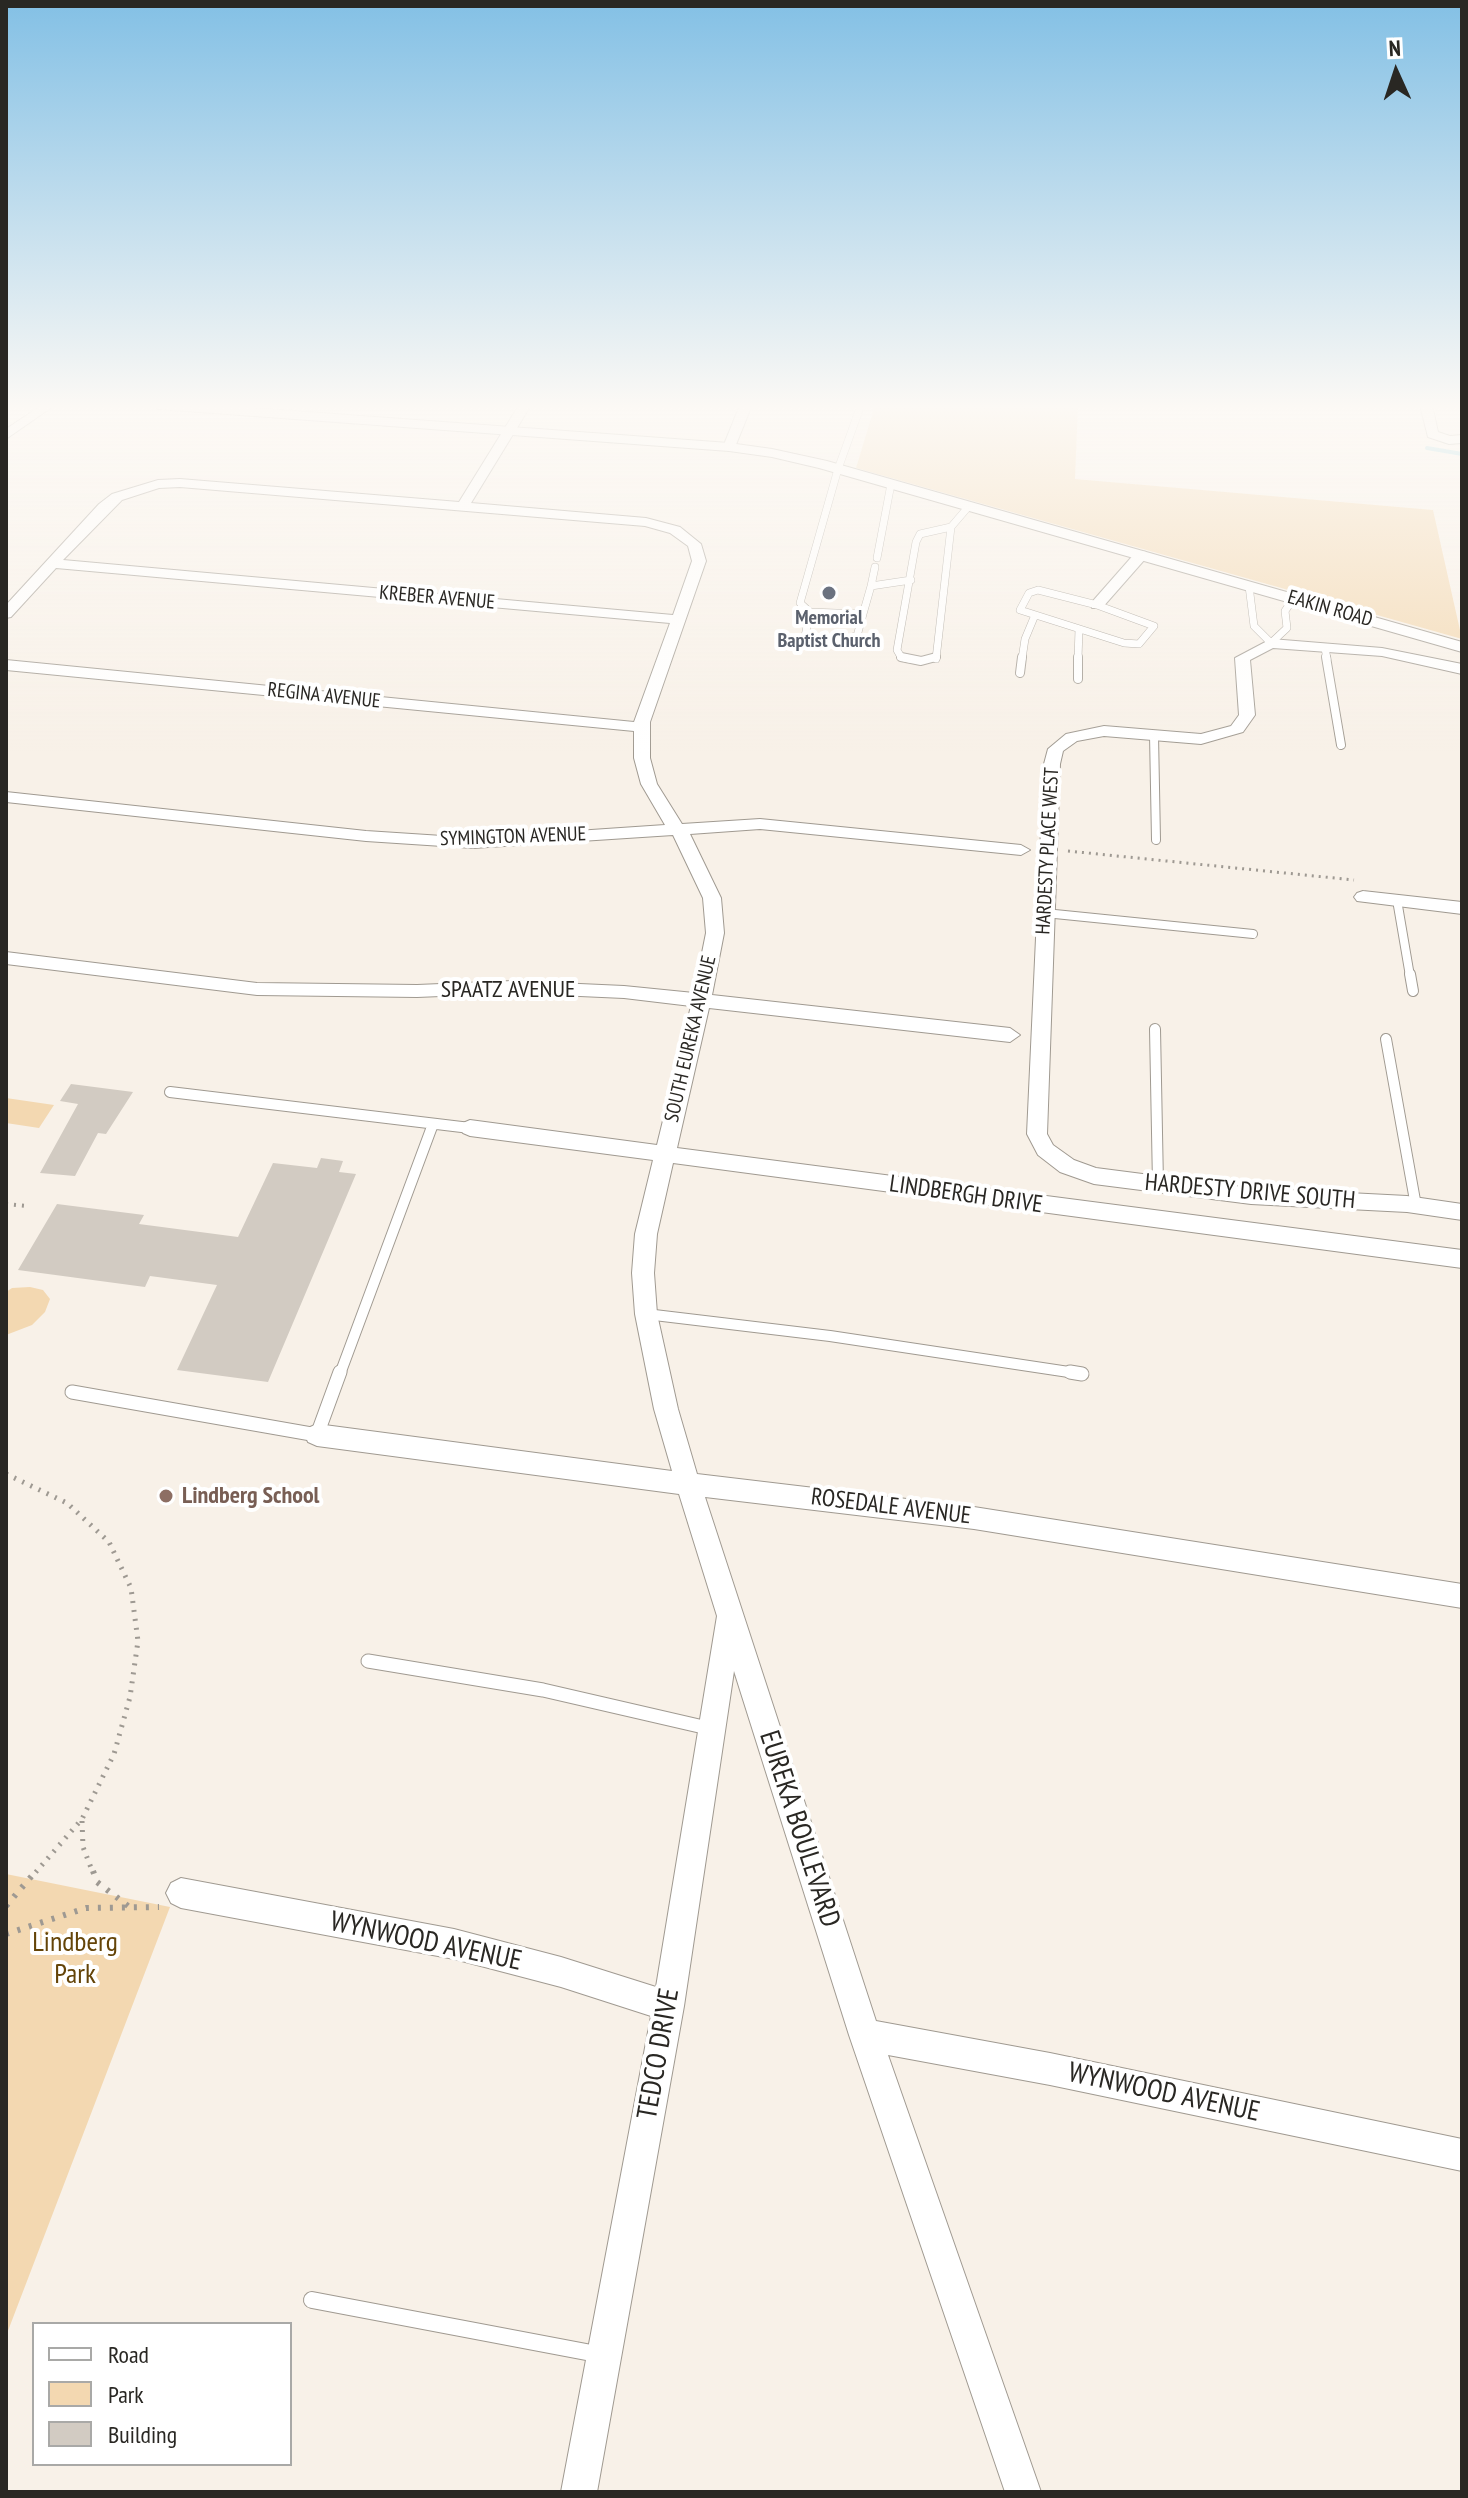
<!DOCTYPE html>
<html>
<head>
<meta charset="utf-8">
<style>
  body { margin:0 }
  #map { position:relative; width:1468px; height:2498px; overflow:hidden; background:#f8f1e8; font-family:"PT Sans Narrow",sans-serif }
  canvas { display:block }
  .frame { position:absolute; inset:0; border:8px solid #292723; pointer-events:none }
  .legend { position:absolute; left:32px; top:2322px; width:260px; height:144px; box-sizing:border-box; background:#fff; border:2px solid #a9a9a7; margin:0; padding:10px 14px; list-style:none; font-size:24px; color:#292723 }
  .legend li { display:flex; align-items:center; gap:16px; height:40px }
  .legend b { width:40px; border:2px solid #a9a9a7 }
  .north { position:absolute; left:1356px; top:32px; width:80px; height:80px; -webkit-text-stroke:6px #fff; paint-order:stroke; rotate:357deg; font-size:22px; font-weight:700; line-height:32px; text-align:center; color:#292723 }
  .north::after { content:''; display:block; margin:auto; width:28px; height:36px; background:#292723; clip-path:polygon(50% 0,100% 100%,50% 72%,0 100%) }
</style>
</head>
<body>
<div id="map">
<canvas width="1468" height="2498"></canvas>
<div class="frame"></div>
<ul class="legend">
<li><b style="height:10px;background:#fff"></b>Road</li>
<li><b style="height:22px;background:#f3d8b1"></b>Park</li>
<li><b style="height:22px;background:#d2cbc2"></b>Building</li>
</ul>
<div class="north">N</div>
</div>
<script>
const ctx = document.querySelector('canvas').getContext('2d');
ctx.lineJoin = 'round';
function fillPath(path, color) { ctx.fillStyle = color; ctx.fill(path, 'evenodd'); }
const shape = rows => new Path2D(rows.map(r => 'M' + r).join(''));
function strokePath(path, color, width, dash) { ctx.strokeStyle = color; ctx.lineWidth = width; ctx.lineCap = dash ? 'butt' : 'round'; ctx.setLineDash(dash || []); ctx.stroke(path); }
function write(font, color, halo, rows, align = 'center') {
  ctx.font = font + ' "PT Sans Narrow",sans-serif'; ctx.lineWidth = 8; ctx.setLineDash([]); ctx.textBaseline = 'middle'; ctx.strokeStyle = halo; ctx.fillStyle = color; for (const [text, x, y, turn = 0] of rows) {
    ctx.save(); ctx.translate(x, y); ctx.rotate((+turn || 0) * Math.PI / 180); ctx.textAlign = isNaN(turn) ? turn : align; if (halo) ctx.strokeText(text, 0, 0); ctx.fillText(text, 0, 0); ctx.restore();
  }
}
const green = shape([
  [875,405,1078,405,1075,479,1433,510,1462,639,856,468],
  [6,1098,54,1105,39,1128,6,1123],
  [30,1287,43,1290,50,1299,45,1312,32,1325,6,1335,6,1292,12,1288],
  [6,1874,170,1907,6,2336]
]);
const stream = shape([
  [1427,448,1462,454]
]);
const building = shape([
  [71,1084,133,1092,106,1134,98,1133,75,1176,40,1173,78,1104,60,1101],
  [321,1158,343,1161,339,1172,356,1174,268,1382,177,1370,217,1285,150,1276,145,1287,18,1270,57,1204,144,1215,139,1224,238,1237,273,1163,317,1168]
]);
const pathFar3 = shape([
  [1068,851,1354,880]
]);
const pathFar2 = shape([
  [6,1204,26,1206]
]);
const pathFar1 = shape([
  [6,1474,67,1503,109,1542,131,1588,138,1641,130,1697,114,1754,82,1819,35,1873],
  [82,1821,83,1847,93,1873]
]);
const path = shape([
  [93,1871,97,1882,128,1906],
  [6,1906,36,1871],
  [6,1934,86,1908,159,1907]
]);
const serviceFar4 = shape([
  [951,527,969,506],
  [877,558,891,484],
  [871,586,875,567],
  [1249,586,1254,626,1271,643,1287,628,1285,611,1293,599],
  [1038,590,1097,605,1154,626,1139,644,1124,643,1020,610,1029,593,1038,590],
  [810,612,800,603,838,469,861,405],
  [810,612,863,614,857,636,826,643,804,641,810,612],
  [863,614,871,586,911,580],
  [1325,648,1327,659],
  [910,659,901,657,897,650,916,542,920,534,951,527],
  [936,659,951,527],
  [1022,659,1025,639,1035,615],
  [1078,659,1079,629]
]);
const serviceFar3 = shape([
  [901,657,921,661,936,657],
  [1326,657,1341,745],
  [1020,673,1022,657],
  [1078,679,1078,657],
  [1154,735,1156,840],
  [1397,900,1410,976],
  [1045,913,1253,934]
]);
const serviceFar2 = shape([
  [1410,974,1413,991],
  [1155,1029,1158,1184],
  [1386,1039,1416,1206],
  [170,1092,470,1128],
  [646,1314,830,1336,1082,1374],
  [340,1374,433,1124]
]);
const serviceFar1 = shape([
  [1070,1372,1082,1374],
  [72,1392,317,1435,340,1372],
  [368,1661,543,1690,712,1729]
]);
const service = shape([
  [312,2300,602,2355]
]);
const minor = shape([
  [42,405,55,405,6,439,6,429,42,405],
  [519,405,531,405,471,503,646,518,680,527,701,544,706,561,650,722,650,758,657,784,682,824,760,819,1021,845,1030,850,1021,855,760,829,690,834,721,898,724,933,712,995,1010,1028,1020,1035,1010,1042,709,1008,677,1148,1462,1250,1462,1268,673,1163,657,1234,654,1273,657,1314,678,1409,697,1474,974,1507,1462,1584,1462,1608,974,1529,705,1497,876,2021,1050,2053,1462,2139,1462,2171,1050,2085,888,2055,1041,2492,1005,2492,849,2035,734,1671,684,2006,597,2492,561,2492,651,2016,561,1987,454,1959,181,1908,171,1903,166,1893,171,1883,181,1878,454,1929,561,1957,656,1987,717,1616,679,1494,317,1446,308,1442,305,1435,308,1428,317,1424,672,1471,654,1409,635,1314,632,1273,635,1234,653,1160,470,1136,463,1133,460,1128,463,1123,470,1120,657,1145,691,1006,624,998,513,993,417,997,257,995,6,964,6,952,257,983,417,985,513,981,624,986,694,993,706,933,703,898,673,835,473,848,366,841,6,802,6,792,366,831,473,838,665,825,641,784,634,758,634,731,6,670,6,660,634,722,670,623,56,568,11,617,6,618,6,605,99,504,112,494,158,480,180,479,459,502,519,405],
  [180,487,645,526,670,533,688,546,692,561,673,615,63,560,122,500,159,488,180,487],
  [740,405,752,405,735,447,725,450,723,447,740,405],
  [1420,405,1432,405,1438,432,1450,436,1462,435,1462,443,1449,444,1428,437,1420,405],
  [1141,551,1146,552,1146,558,1102,608,1092,608,1092,602,1136,552,1141,551],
  [1271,639,1382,648,1462,664,1462,674,1382,656,1273,648,1250,660,1255,715,1243,732,1201,744,1104,736,1077,741,1063,751,1060,764,1047,1134,1053,1145,1074,1160,1096,1168,1251,1188,1407,1196,1462,1204,1462,1220,1407,1212,1251,1204,1094,1184,1060,1172,1038,1155,1027,1134,1044,764,1048,749,1066,734,1104,726,1201,734,1231,726,1239,715,1235,658,1271,639],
  [1363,891,1462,902,1462,914,1357,901,1354,897,1357,893,1363,891]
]);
const tertiary = shape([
  [152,405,212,405,729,443,772,449,827,461,1462,642,1462,652,819,468,772,457,729,451,159,409,152,405]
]);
const markers = [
  [829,593,8,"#6b7280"],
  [166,1496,8,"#8d6e63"]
];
const farStreetnames = [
  ["KREBER AVENUE",437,598,5],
  ["EAKIN ROAD",1330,609,16],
  ["REGINA AVENUE",324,696,6],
  ["SYMINGTON AVENUE",513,837,-2],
  ["HARDESTY PLACE WEST",1048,851,-87],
  ["SOUTH EUREKA AVENUE",691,1039,-77]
];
const farWorshipnames = [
  ["Memorial",829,618],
  ["Baptist Church",829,641]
];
const streetNames = [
  ["SPAATZ AVENUE",508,990],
  ["HARDESTY DRIVE SOUTH",1250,1192,5],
  ["LINDBERGH DRIVE",966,1195,8],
  ["ROSEDALE AVENUE",891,1507,7]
];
const educationNames = [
  ["Lindberg School",182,1496]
];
const nearStreetnames = [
  ["EUREKA BOULEVARD",799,1829,72],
  ["WYNWOOD AVENUE",426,1942,12],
  ["TEDCO DRIVE",659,2054,-80],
  ["WYNWOOD AVENUE",1164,2093,12]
];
const nearParknames = [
  ["Lindberg",75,1943],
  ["Park",75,1975]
];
fillPath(green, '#f3d8b1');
strokePath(stream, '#8cd1e1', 4);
fillPath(building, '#d2cbc2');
strokePath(serviceFar4, '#a09a91', 8);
strokePath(serviceFar3, '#a09a91', 10);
strokePath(serviceFar2, '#a09a91', 12);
strokePath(serviceFar1, '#a09a91', 15);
strokePath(service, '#a09a91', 18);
strokePath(minor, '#a09a91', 2);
strokePath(tertiary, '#a09a91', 2);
strokePath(pathFar3, '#9e9992', 3, [2, 5]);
strokePath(pathFar2, '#9e9992', 4, [2, 6]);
strokePath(pathFar1, '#9e9992', 5, [2, 7]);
strokePath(path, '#9e9992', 6, [3, 9]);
strokePath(serviceFar4, '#fff', 7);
strokePath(serviceFar3, '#fff', 8);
strokePath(serviceFar2, '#fff', 10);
strokePath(serviceFar1, '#fff', 13);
strokePath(service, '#fff', 16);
fillPath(minor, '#fff');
fillPath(tertiary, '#fff');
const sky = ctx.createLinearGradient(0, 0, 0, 754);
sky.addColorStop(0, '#83c0e5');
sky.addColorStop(0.54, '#fcf9f5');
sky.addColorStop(1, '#fcf9f500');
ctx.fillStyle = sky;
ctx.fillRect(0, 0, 1468, 754);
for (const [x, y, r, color] of markers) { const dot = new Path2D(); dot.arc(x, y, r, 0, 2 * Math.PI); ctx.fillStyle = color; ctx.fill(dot); strokePath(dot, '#fff', 3); }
write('20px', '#292723', '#fff', farStreetnames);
write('bold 20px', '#5b616d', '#fff', farWorshipnames);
write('24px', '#292723', '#fff', streetNames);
write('bold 24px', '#785e54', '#fff', educationNames, 'left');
write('28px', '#292723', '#fff', nearStreetnames);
write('28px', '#644408', '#fff', nearParknames);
</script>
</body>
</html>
